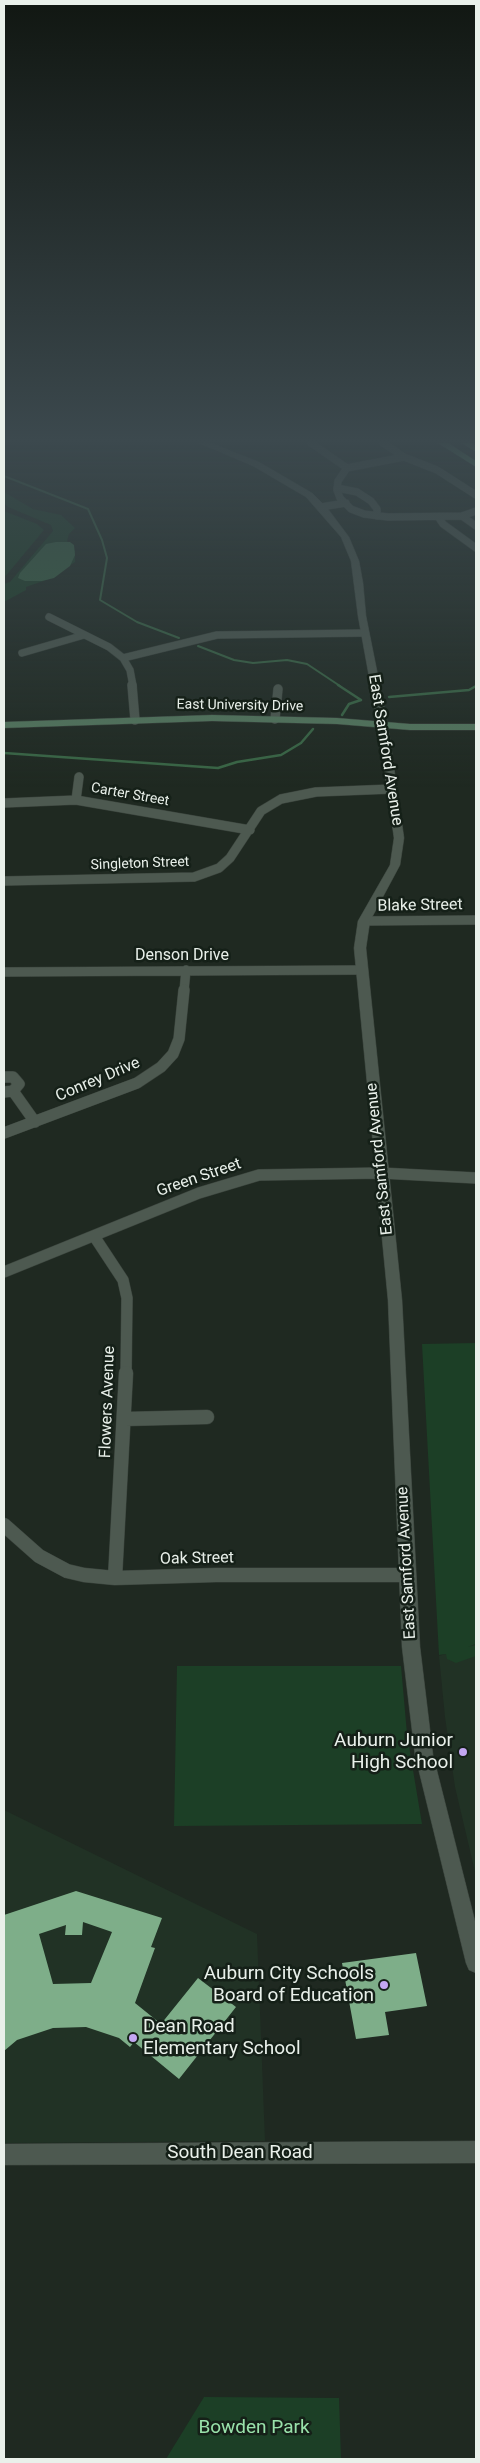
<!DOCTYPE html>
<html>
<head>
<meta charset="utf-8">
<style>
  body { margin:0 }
  #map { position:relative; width:480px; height:2463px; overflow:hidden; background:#1f2921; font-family:Roboto,sans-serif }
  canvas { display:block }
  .frame { position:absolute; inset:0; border:5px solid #e9f0ea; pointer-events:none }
</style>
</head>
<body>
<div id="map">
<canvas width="480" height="2463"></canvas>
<div class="frame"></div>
</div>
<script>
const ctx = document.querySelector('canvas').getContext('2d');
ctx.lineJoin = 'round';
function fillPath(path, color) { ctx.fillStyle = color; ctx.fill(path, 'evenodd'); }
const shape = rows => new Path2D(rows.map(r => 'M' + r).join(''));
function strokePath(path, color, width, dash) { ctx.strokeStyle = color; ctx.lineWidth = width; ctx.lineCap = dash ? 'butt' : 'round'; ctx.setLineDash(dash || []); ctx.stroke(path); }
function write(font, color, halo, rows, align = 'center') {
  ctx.font = font + ' Roboto,sans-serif'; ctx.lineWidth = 5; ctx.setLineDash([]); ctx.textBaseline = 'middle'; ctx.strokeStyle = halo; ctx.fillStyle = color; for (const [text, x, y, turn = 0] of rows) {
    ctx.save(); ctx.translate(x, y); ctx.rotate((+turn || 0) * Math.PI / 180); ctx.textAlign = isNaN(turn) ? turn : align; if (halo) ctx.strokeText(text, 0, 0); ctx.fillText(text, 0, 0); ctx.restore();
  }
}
const built = shape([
  [476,1644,476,1876,455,1787,445,1717,439,1656],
  [4,1810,257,1934,265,2141,4,2143]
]);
const green = shape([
  [4,492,33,509,61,515,75,528,69,534,67,541,75,551,75,562,49,579,26,587,26,590,4,602,4,584,10,582,53,531,51,525,8,507,4,503],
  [4,511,37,524,44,530,4,578],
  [476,1343,476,1644,468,1647,476,1645,476,1656,456,1663,447,1659,446,1654,439,1655,422,1344],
  [177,1666,401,1666,407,1734,422,1824,174,1826],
  [204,2397,339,2398,341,2459,166,2459]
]);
const water = shape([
  [56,542,70,542,74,545,75,555,70,566,54,578,42,581,25,581,18,578,20,573,46,544]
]);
const streamFar1 = shape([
  [4,476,88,509,102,540,107,558,100,600,137,622,179,638],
  [198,646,234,660,253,663,287,660,307,664,340,686]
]);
const stream = shape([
  [338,685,361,700],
  [389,697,469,690,476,686],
  [342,715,349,704,361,700],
  [4,753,218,768,237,762,281,755,301,743,313,729]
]);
const building = shape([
  [76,1891,162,1918,151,1947,155,1948,135,2003,161,2024,198,1978,236,2007,179,2079,134,2042,130,2047,119,2038,86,2027,53,2028,17,2040,4,2051,4,1915],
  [83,1922,112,1932,91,1983,53,1984,39,1934,66,1925,65,1935,82,1935],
  [416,1953,427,2006,385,2012,389,2035,356,2039,342,1963]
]);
const minorFar3 = shape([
  [311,443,347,468],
  [383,443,404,457,437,470,476,495],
  [404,457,347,468,338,481,337,490,340,498,351,509,364,514,388,517,462,516,476,511],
  [337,488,357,492,371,501,377,509,377,516],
  [321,507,346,503],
  [462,516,476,526],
  [439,518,443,524,476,548],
  [49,617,109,647,123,658,130,670,133,686],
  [22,653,84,635],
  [123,658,217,635,365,633]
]);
const minorFar2 = shape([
  [132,685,135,720],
  [275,719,278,689],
  [76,800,79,777],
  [4,803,76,800,250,830],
  [4,881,194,877,219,868,230,858,261,811,281,799,316,792,392,789],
  [364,921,476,920],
  [4,972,361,970],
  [184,991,186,970]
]);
const minorFar1 = shape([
  [4,1077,13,1077,19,1084,13,1091,4,1092],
  [13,1091,35,1122],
  [4,1133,137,1083,161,1067,173,1054,179,1039,184,990],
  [94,1236,123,1280,127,1298,126,1374],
  [4,1272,199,1193,259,1175,381,1173,476,1178]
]);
const minor = shape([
  [125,1419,207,1417],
  [4,1525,39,1556,67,1571,84,1575,115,1578,216,1575,407,1575],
  [115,1578,126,1373]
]);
const tertiary = shape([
  [199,443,211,443,259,462,312,493,328,509,349,537,359,561,363,583,366,616,388,726,404,838,400,865,370,921,366,948,402,1300,420,1647,433,1755,476,1925,476,1973,469,1970,466,1963,415,1755,402,1647,388,1300,354,948,358,921,390,865,394,838,378,726,358,616,351,561,341,537,306,497,253,466,199,443],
  [476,2141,476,2163,4,2165,4,2144,476,2141]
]);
const secondary = shape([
  [212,715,337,718,410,724,476,724,476,730,410,730,337,724,212,721,4,728,4,722,212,715]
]);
const motorway = shape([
  [438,443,448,443,476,461,476,467,438,443],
  [462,443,472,443,476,446,476,452,462,443]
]);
const markers = [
  [463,1752,5,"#c3a7f2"],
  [384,1985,5,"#c3a7f2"],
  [133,2038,5,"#c3a7f2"]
];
const farStreetnames = [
  ["East University Drive",240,706,1],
  ["Carter Street",130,795,10],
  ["Singleton Street",140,864,-2]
];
const streetNames = [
  ["East Samford Avenue",385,750,81],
  ["Blake Street",420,906,-1],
  ["Denson Drive",182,956],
  ["Conrey Drive",98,1080,-23],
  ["East Samford Avenue",380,1159,-96],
  ["Green Street",199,1178,-19],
  ["Flowers Avenue",108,1402,-88],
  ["Oak Street",197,1559,-1],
  ["East Samford Avenue",407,1563,-93]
];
const nearPoinames = [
  ["Auburn Junior",453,1741],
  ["High School",453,1763],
  ["Auburn City Schools",374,1974],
  ["Board of Education",374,1996],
  ["Dean Road",143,2027,"left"],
  ["Elementary School",143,2049,"left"]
];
const nearStreetnames = [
  ["South Dean Road",240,2153]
];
const nearParknames = [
  ["Bowden Park",254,2428]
];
fillPath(built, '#213225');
fillPath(green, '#1c3f26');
fillPath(water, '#396645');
strokePath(streamFar1, '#396645', 2);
strokePath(stream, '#396645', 2.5);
fillPath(building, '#7eae89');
strokePath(minorFar3, '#3a433c', 8);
strokePath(minorFar2, '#3a433c', 10);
strokePath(minorFar1, '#3a433c', 12);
strokePath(minor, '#3a433c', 15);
strokePath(tertiary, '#3a433c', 1);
strokePath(secondary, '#3a433c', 1);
strokePath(motorway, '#3a433c', 1);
strokePath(minorFar3, '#4d5950', 7);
strokePath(minorFar2, '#4d5950', 9);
strokePath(minorFar1, '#4d5950', 11);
strokePath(minor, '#4d5950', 14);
fillPath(tertiary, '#4d5950');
fillPath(secondary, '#54785e');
fillPath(motorway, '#66c07f');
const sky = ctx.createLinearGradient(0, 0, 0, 788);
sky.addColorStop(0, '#111712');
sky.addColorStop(0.56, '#3c494e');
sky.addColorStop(1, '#3c494e00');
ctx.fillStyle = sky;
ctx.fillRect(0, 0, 480, 788);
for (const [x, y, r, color] of markers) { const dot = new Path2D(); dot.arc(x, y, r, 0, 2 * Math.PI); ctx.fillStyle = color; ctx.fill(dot); strokePath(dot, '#152018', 2); }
write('14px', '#e9f0ea', '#152018', farStreetnames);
write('16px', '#e9f0ea', '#152018', streetNames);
write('19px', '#e9f0ea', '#152018', nearPoinames, 'right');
write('19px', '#e9f0ea', '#152018', nearStreetnames);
write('19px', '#99e1aa', '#152018', nearParknames);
</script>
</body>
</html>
